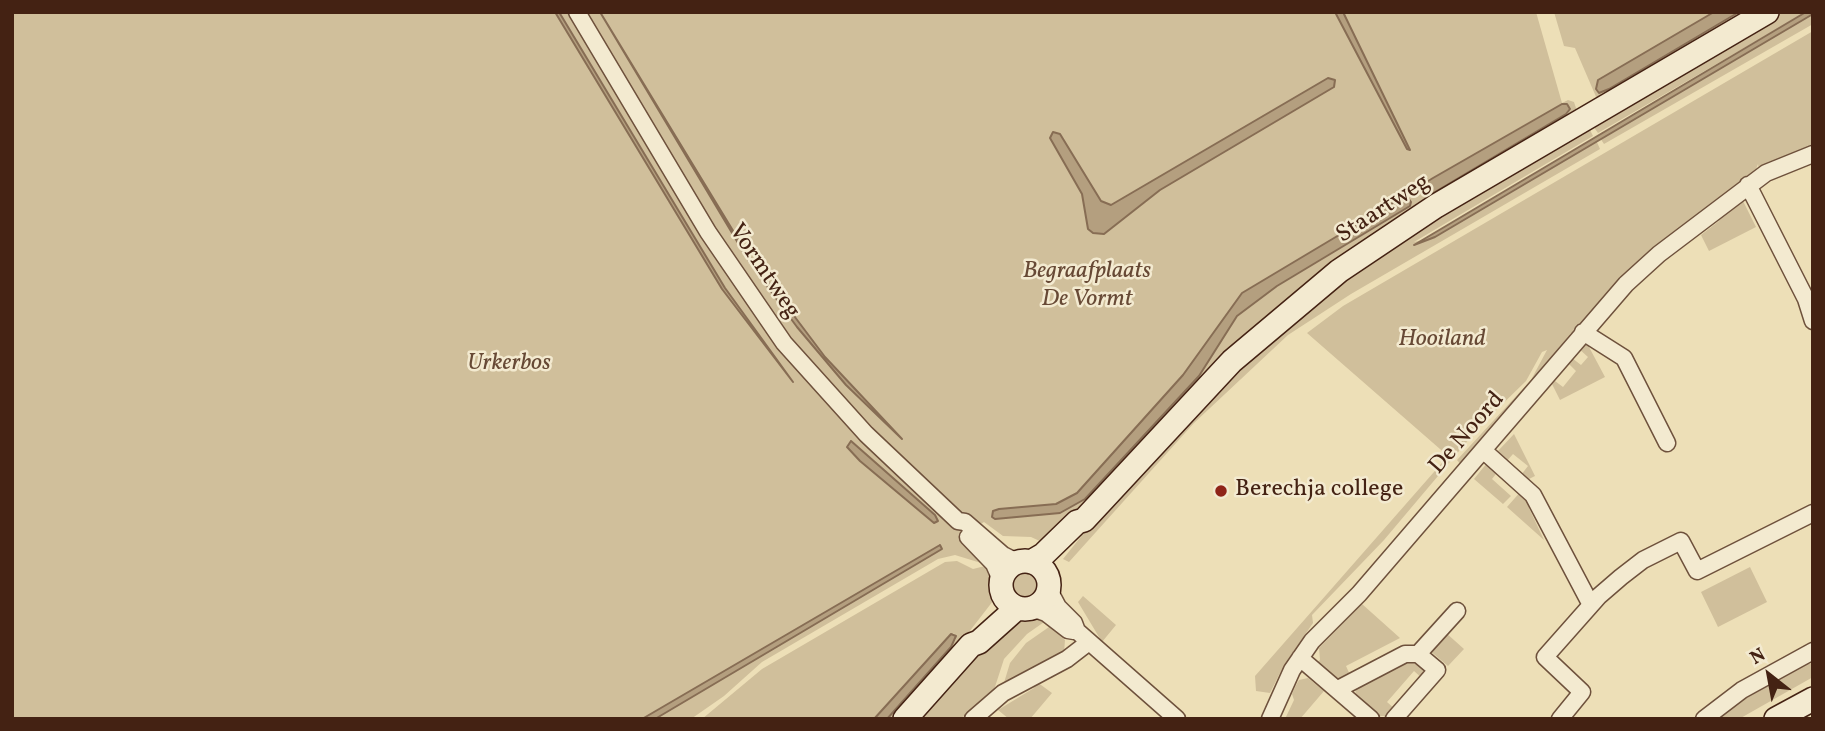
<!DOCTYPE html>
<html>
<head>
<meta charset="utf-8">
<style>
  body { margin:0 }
  #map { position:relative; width:1825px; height:731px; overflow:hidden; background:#eddfb7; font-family:Vollkorn,serif }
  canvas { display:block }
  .frame { position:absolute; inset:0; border:14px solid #442213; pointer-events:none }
  .north { position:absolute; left:1734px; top:640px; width:70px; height:70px; -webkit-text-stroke:5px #f3ead0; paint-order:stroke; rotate:329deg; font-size:19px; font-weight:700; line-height:28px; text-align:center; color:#442213 }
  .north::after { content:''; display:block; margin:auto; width:24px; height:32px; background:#442213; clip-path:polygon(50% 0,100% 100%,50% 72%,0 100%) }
</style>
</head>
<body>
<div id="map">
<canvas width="1825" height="731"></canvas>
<div class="frame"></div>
<div class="north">N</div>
</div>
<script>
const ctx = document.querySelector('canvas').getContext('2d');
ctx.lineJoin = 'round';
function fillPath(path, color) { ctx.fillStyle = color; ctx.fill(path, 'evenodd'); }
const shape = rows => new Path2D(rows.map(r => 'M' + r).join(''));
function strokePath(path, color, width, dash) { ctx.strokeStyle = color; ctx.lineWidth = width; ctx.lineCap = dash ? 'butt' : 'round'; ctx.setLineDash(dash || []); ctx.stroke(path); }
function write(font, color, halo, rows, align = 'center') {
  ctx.font = font + ' Vollkorn,serif'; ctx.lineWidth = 5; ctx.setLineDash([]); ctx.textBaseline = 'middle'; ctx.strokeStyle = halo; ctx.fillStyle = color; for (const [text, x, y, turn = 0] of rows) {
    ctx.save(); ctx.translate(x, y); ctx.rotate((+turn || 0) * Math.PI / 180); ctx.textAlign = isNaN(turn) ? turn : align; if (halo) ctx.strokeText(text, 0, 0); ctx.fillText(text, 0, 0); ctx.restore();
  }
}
const green = shape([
  [12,12,1536,12,1562,103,1568,100,1574,102,1577,111,1399,223,1044,543,1031,537,1003,536,984,522,979,525,984,560,981,563,955,555,938,559,762,662,724,696,691,719,655,719,942,549,652,719,12,719],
  [1562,104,1567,104,1570,109,1566,114,1430,195,1427,194,1512,132],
  [1411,202,1409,206,1253,301,1237,316,1199,376,1085,499,1060,513,1010,516,1062,507,1081,495,1207,353,1236,304],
  [1554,12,1714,12,1598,80,1609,89,1739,12,1755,12,1597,99,1575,48,1564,46],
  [1777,12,1806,12,1598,133,1593,126],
  [1813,14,1813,24,1604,144,1600,138],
  [1813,31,1813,148,1759,170,1758,164,1755,172,1573,334,1571,333,1523,397,1516,399,1493,424,1492,432,1462,466,1457,460,1531,380,1547,350,1542,352,1526,381,1481,425,1384,540,1312,615,1313,623,1284,665,1270,693,1256,691,1255,676,1448,456,1307,333,1343,306],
  [1589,128,1593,136,1414,242,1435,237,1596,140,1600,149,1351,294,1288,335,1194,423,1069,562,1063,559,1112,498,1186,416,1359,264],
  [1742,199,1756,227,1709,251,1701,235,1719,221,1720,215],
  [1586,343,1592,344,1589,347,1605,377,1560,400,1552,384,1555,381,1563,387,1576,371,1567,362,1572,358,1581,365,1588,357,1578,348],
  [1514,434,1535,476,1527,480,1521,475,1528,466,1513,454,1506,462,1497,452],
  [1487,463,1499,470,1492,479,1511,496,1503,504,1474,479],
  [1522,490,1533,505,1529,508,1544,540,1507,507],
  [957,561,973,569,989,565,995,580,993,601,945,663,896,719,887,719,951,647,956,639,954,633,874,719,702,719,762,669,945,562],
  [1750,567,1767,602,1718,627,1701,592],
  '1012 585a13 13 0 1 1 26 0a13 13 0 1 1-26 0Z',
  [1083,596,1116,625,1102,642,1078,602],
  [1362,604,1400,638,1346,666,1351,677,1337,681,1317,662,1320,660,1319,648],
  [1021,616,1047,620,1027,634,1004,659,993,693,960,719,914,719,974,653],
  [1049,627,1065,640,1064,653,1003,686,1010,663,1026,643],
  [1445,632,1464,649,1448,666,1429,650],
  [1414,659,1424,668,1423,679,1414,671,1387,702,1396,710,1388,716,1377,716,1355,697,1356,688,1406,660],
  [1807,660,1809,664,1813,663,1813,677,1739,719,1713,719],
  [1308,678,1324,691,1300,719,1285,719,1294,700,1292,694,1296,685,1299,680],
  [1037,682,1052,693,1030,719,1009,719,998,710,1034,688]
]);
const water = shape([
  [555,12,559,12,725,288,793,382,722,289,555,12],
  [600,12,746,252,825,357,902,439,846,385,797,327,750,263,600,12],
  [1335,12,1343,12,1410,150,1407,149,1335,12],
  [1714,12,1739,12,1609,89,1599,93,1596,89,1598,80,1714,12],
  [1806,12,1813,14,1435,237,1414,245,1806,12],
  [1328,78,1335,80,1334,87,1160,190,1104,234,1093,233,1088,229,1082,194,1050,138,1053,132,1060,134,1101,201,1111,205,1328,78],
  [1562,104,1567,104,1570,109,1566,114,1430,195,1425,191,1425,183,1433,178,1562,104],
  [1406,195,1411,202,1410,206,1277,286,1237,316,1199,376,1085,499,1060,513,995,519,992,517,993,511,999,509,1056,504,1077,493,1183,375,1242,293,1406,195],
  [851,441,935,515,938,521,934,523,860,461,847,447,851,441],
  [940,545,942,549,655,719,642,719,940,545],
  [951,634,956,636,951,647,887,719,874,719,951,634]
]);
const street = shape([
  [577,12,708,232,784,343,866,434,958,521,965,522,1003,555,1017,562],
  [1748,185,1806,299,1813,321],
  [1583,332,1624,358,1667,443],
  [1484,451,1533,495,1591,605],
  [968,537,994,564,1001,580],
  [1049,590,1058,607,1074,623,1077,631,1177,719],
  [1032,608,1046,613,1068,630,1074,631],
  [1300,658,1371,719],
  [1338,689,1405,654,1418,654],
  [973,719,1003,693,1067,659,1089,642],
  [1270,719,1292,670,1312,641,1359,594,1626,284,1659,254,1766,173,1813,154],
  [1394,719,1437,670,1418,654,1457,611],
  [1560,719,1582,692,1545,657,1599,596,1621,577,1643,560,1681,541,1697,571,1813,513],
  [1704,719,1742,690,1813,651]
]);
const secondary = shape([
  '1001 585a24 24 0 1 1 48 0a24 24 0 1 1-48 0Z',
  [1031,562,1043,555,1077,522,1084,520,1232,361,1339,271,1436,206,1767,12],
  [905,719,971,645,979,642,1017,608],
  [1776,719,1813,699]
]);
const markers = [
  [1221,491,7,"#8f2418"]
];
const streetNames = [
  ["Staartweg",1384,210,-33],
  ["Vormtweg",763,272,56],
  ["De Noord",1468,434,-49]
];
const parkNames = [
  ["Begraafplaats",1087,273],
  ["De Vormt",1087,301],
  ["Hooiland",1442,341],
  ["Urkerbos",509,365]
];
const poiNames = [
  ["Berechja college",1235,491]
];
fillPath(green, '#d0bf9b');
fillPath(water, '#b49f7f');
strokePath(water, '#876d54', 2);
strokePath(street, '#6e513c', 19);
strokePath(secondary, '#442213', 26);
strokePath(street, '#f3ead0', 16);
strokePath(secondary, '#f3ead0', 23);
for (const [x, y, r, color] of markers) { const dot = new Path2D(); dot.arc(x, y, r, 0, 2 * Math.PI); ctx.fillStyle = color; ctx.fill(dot); strokePath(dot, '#f3ead0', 2.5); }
write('24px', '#442213', '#f3ead0', streetNames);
write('italic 24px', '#674935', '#f3ead0', parkNames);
write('24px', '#442213', '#f3ead0', poiNames, 'left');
</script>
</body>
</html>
